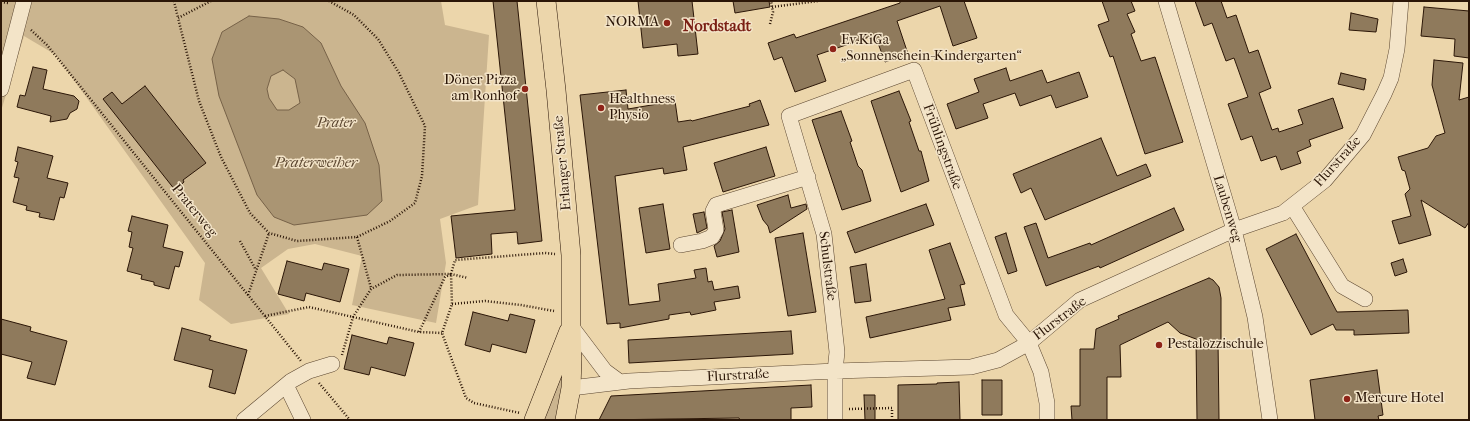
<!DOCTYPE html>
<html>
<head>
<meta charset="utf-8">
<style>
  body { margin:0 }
  #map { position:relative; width:1470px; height:421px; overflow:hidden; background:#ecd6ab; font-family:"IM FELL French Canon",serif }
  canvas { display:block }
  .frame { position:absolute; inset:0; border:2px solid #2b1607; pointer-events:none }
</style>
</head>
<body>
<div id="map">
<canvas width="1470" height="421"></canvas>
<div class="frame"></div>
</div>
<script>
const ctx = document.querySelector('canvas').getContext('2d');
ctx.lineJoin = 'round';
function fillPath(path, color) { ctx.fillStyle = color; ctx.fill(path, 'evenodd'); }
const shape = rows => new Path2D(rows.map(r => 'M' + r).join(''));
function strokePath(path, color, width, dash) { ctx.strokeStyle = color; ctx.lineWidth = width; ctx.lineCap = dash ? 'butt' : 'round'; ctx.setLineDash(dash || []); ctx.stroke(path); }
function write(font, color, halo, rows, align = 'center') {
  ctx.font = font + ' "IM FELL French Canon",serif'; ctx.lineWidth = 3; ctx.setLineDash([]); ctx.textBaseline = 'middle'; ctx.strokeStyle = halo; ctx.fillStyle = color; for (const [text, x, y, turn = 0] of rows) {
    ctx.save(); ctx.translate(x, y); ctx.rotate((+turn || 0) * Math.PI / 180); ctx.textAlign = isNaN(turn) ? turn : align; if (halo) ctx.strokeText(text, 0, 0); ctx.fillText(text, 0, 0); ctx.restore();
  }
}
const green = shape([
  [1,1,441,1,445,25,489,35,478,205,440,219,446,263,436,323,352,305,362,256,315,244,288,249,261,268,289,314,231,324,199,300,205,263,56,55,24,36,1,111],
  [560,379,563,379,557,420,543,420]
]);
const water = shape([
  [249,16,279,19,303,27,321,43,341,86,365,123,379,165,382,201,367,215,294,225,274,217,257,195,219,96,212,59,222,32,249,16],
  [283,70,295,79,300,103,289,110,277,110,269,98,267,89,271,76,283,70]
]);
const building = shape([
  [493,1,517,1,542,241,518,244,517,232,491,234,492,254,456,258,451,216,515,210,493,1],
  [638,1,692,1,698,54,678,56,677,44,643,48,638,1],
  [733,1,769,1,770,7,735,13,733,1],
  [900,1,964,1,977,38,953,46,940,6,897,21,908,54,885,62,875,35,817,55,826,81,795,92,782,57,774,60,768,43,794,34,796,38,900,3,900,1],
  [1102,1,1131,1,1135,11,1127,14,1135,32,1131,34,1141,61,1155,57,1183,142,1145,154,1113,56,1110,57,1098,25,1109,21,1102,1],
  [1195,1,1221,1,1227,18,1236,15,1249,53,1258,50,1271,88,1259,93,1272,130,1278,128,1279,132,1303,124,1298,110,1333,98,1343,128,1309,140,1311,146,1297,152,1301,163,1281,170,1276,156,1261,161,1252,136,1241,140,1228,104,1248,97,1234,58,1226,61,1212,23,1204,26,1195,1],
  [1424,7,1469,11,1469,58,1454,56,1455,39,1421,36,1424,7],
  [1351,13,1378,19,1376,32,1349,30,1351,13],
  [1434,60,1463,63,1459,100,1469,97,1469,222,1465,228,1421,200,1431,235,1399,244,1392,221,1411,216,1405,194,1410,189,1405,171,1402,170,1398,157,1428,148,1436,136,1445,133,1432,85,1434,60],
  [33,67,47,70,43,89,74,96,79,101,77,109,70,113,67,119,50,122,51,116,17,107,20,95,25,96,33,67],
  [1006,68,1010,81,1042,70,1047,83,1079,72,1088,97,1056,108,1051,95,1020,106,1015,93,983,104,988,118,956,129,947,104,979,92,974,79,1006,68],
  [1341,73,1366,79,1364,90,1338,84,1341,73],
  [145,86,206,163,183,180,184,182,175,190,103,99,112,92,122,104,145,86],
  [626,90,628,109,675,101,678,122,691,120,692,121,750,106,749,104,760,100,769,125,683,147,687,170,664,174,663,168,615,176,629,305,660,301,658,284,696,278,694,270,706,268,708,282,712,281,714,290,738,286,740,298,714,302,716,310,691,315,690,312,669,315,669,319,620,328,620,323,607,324,580,95,626,90],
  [899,91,911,121,909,122,919,151,921,151,929,181,901,192,871,101,899,91],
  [841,111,852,141,850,142,858,166,862,170,871,201,842,210,812,120,841,111],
  [1101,138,1117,176,1146,164,1151,176,1045,220,1031,188,1021,193,1013,174,1101,138],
  [18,147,53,156,47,178,68,183,64,198,60,197,54,220,39,217,40,213,26,210,27,206,13,202,19,178,14,177,18,162,15,161,18,147],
  [766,147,775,176,723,192,714,163,766,147],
  [788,195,791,208,806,204,807,209,770,233,768,226,763,220,757,205,788,195],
  [663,204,670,249,646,253,639,208,663,204],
  [926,204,934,225,855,253,847,232,926,204],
  [1174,208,1184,230,1100,268,1099,266,1046,286,1024,227,1036,223,1048,258,1090,243,1091,245,1174,208],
  [732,210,739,252,717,257,714,246,720,241,725,229,722,212,732,210],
  [704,212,707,228,697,233,693,214,704,212],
  [132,216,168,225,163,247,183,252,179,267,175,266,169,289,154,285,154,282,141,279,142,275,127,271,133,248,129,247,132,232,128,231,132,216],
  [803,233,816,312,788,316,775,238,803,233],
  [1006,233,1017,271,1008,274,995,237,1006,233],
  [1296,234,1337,312,1408,310,1409,333,1354,335,1354,330,1336,330,1333,324,1311,335,1266,249,1296,234],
  [950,243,965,284,960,285,965,305,948,308,951,320,870,338,866,317,945,299,929,250,950,243],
  [1403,259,1407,272,1395,276,1391,263,1403,259],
  [287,261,322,270,324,263,349,269,340,302,306,293,304,301,278,294,287,261],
  [866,264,871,301,855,303,850,267,866,264],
  [1209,278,1213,280,1219,287,1221,298,1221,340,1218,340,1219,420,1197,420,1196,339,1180,333,1168,322,1120,345,1121,377,1107,377,1107,420,1072,420,1071,406,1080,406,1080,349,1094,349,1096,329,1119,319,1118,316,1209,278],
  [473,312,508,321,510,314,535,320,526,353,492,344,490,352,465,345,473,312],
  [1,319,31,327,30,331,67,341,55,385,27,378,32,362,1,354,1,319],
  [182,328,211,336,209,340,247,350,235,394,209,387,213,370,174,360,182,328],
  [791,331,793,354,629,363,628,340,791,331],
  [352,335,387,344,389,337,414,343,405,376,371,367,369,375,344,369,352,335],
  [1377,370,1383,415,1378,416,1379,420,1315,420,1310,380,1377,370],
  [982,380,1002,380,1002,415,982,415,982,380],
  [959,382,960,420,898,420,898,385,937,384,937,383,959,382],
  [811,385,812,407,791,408,791,420,740,420,739,418,599,420,611,396,811,385],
  [864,395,875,395,875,420,865,420,864,395]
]);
const path = shape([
  [174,1,178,18],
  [211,1,178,18,199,101,221,157,250,213,269,233,297,241,357,237,390,221,415,203,422,176,425,126,399,73,378,39,354,15,329,1],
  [1,2,8,3],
  [772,7,818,1],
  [770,24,773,12,771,1],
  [31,30,47,45,301,361],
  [357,237,371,288],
  [240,241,256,270],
  [451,274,455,260,545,253,555,254],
  [248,295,269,233],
  [452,304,485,301,521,305,554,311],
  [265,316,309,307,419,332,442,333],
  [419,332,445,277,451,274,452,304,442,333,466,398,474,403,520,413],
  [342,355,353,317,371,289,397,275,451,274,468,278],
  [319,383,350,420],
  [849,409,892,408,892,420]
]);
const minor = shape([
  [1166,1,1234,230,1255,317,1270,420],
  [1,89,24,1],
  [1292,206,1342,286,1365,299],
  [681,245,702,241,712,237,716,230,713,211,716,205,808,177],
  [571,326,605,371,620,382],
  [286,385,303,420],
  [571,388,629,381,835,371,971,367,998,360,1029,343,1080,300,1234,230,1283,213,1325,180,1363,135,1384,94,1391,78,1397,49,1401,1],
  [244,420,291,381,309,371,332,364],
  [835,420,835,371,837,352,824,234,789,116,914,70,1006,315,1029,343,1041,372,1047,403,1047,420]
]);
const major = shape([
  [546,1,556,90,571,255,571,326,572,359,571,388,565,420],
  [534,420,569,331]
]);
const markers = [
  [667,23,4,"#8f2418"],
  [833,49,4,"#8f2418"],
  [525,89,4,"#8f2418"],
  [601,108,4,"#8f2418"],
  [1159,345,4,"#8f2418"],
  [1347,399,4,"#8f2418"]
];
const poiNames = [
  ["NORMA",659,23,"right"],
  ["Ev.KiGa",841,41],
  ["„Sonnenschein-Kindergarten“",841,57],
  ["Döner Pizza",517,81,"right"],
  ["am Ronhof",517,97,"right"],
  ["Healthness",609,100],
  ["Physio",609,116],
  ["Pestalozzischule",1167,345],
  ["Mercure Hotel",1355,399]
];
const parkNames = [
  ["Prater",336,124]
];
const streetNames = [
  ["Frühlingstraße",942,147,70],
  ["Flurstraße",1338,162,-48],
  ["Erlanger Straße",563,163,-95],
  ["Laubenweg",1227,209,73],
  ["Praterweg",194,211,51],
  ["Schulstraße",827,266,83],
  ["Flurstraße",1060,319,-37],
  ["Flurstraße",738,376,-3]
];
const waterNames = [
  ["Praterweiher",316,163]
];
const quarterNames = [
  ["Nordstadt",717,27]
];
fillPath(green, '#cbb58f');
fillPath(water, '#aa9573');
strokePath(water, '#776248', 1);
fillPath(building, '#8f7a5c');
strokePath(building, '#2b1607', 1);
strokePath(minor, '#5b4630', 16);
strokePath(major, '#2b1607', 20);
strokePath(path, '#2b1607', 2.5, [1, 2]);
strokePath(minor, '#f3e4c8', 15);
strokePath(major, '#ecd6ab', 19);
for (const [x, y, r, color] of markers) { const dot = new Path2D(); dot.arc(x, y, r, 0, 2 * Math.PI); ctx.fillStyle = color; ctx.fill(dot); strokePath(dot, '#f3e4c8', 1.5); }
write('14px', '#2b1607', '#f3e4c8', poiNames, 'left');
write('italic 14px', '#5b4630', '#f3e4c8', parkNames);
write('14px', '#2b1607', '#f3e4c8', streetNames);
write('italic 15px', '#5e4932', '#f3e4c8', waterNames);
write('bold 16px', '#7a1f14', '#f3e4c8', quarterNames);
</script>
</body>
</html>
